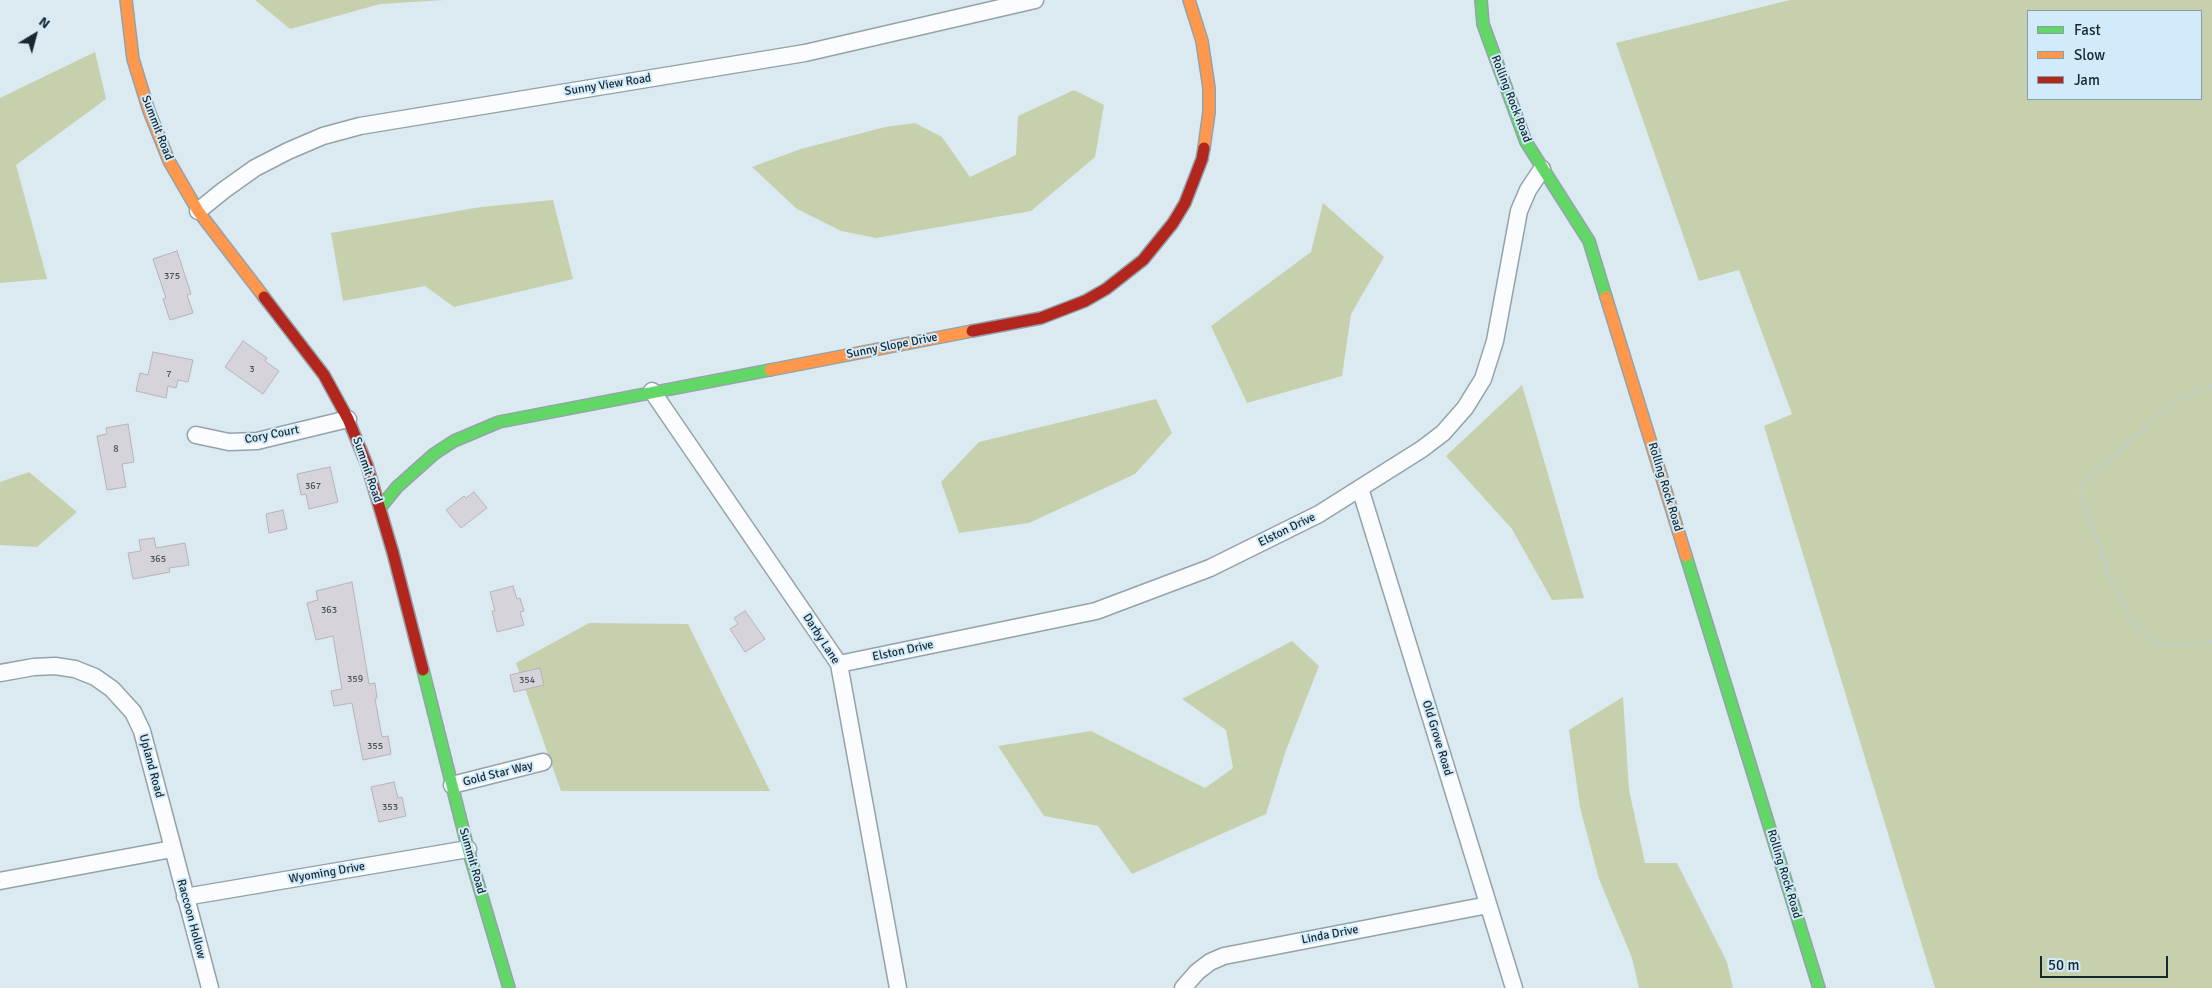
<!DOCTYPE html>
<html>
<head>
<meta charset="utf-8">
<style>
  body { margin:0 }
  #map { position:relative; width:2212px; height:988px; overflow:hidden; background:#dbe9f1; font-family:Signika,sans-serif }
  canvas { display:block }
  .legend { position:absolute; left:2027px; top:10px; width:175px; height:90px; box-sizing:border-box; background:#d2ebfa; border:1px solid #889daa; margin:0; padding:6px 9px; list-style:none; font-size:15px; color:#182831 }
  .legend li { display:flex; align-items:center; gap:10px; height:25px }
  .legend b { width:25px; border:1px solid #889daa }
  .north { position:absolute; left:10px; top:10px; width:50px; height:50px; -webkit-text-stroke:4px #d2ebfa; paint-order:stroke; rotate:37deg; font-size:14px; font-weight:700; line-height:20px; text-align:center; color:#182831 }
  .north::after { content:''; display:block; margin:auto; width:18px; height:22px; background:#182831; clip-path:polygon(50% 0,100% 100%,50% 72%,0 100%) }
  .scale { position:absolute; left:2040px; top:956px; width:128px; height:22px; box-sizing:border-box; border:2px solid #182831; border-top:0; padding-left:6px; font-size:15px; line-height:18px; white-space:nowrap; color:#182831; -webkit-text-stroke:4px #d2ebfa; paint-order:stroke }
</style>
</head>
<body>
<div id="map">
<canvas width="2212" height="988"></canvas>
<ul class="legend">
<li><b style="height:6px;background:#63d668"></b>Fast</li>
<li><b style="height:6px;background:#ff974d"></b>Slow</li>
<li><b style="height:6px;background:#b3261e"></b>Jam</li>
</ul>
<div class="north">N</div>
<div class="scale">50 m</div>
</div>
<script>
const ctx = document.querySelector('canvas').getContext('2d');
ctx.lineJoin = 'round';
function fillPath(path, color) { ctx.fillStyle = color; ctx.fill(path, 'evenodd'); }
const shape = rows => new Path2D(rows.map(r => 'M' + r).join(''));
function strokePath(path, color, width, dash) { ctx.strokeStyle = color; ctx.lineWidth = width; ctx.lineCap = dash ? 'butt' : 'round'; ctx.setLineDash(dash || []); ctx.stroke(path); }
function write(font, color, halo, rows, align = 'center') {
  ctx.font = font + ' Signika,sans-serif'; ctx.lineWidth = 4; ctx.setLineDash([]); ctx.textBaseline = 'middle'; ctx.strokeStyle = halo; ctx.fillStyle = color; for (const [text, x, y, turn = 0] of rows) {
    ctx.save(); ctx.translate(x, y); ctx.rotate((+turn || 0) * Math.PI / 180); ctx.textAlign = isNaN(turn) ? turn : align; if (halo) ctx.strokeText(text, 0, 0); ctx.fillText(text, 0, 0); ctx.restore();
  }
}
const green = shape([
  [255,0,445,0,380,4,290,29],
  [1790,0,2212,0,2212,988,1935,988,1764,426,1792,414,1739,270,1699,281,1616,43],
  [2201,11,2201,99,2028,99,2028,11],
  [95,52,106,99,16,165,47,279,0,283,0,98],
  [1074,90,1104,105,1095,157,1031,211,876,238,841,231,797,209,752,167,801,149,885,127,915,123,942,137,970,177,1016,155,1018,116],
  [553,200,573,279,454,307,425,286,343,301,331,233,481,207],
  [1323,203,1384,257,1351,314,1342,376,1247,403,1211,326,1311,252],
  [1522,385,1584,598,1552,600,1512,529,1446,456],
  [1156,399,1172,433,1135,474,1029,523,959,533,941,482,979,442],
  [29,472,77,512,37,547,0,545,0,482],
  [589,623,688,624,770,791,561,791,516,663],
  [1292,641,1319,666,1286,750,1266,814,1132,874,1098,826,1044,816,998,746,1091,731,1205,788,1233,768,1226,730,1182,699],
  [1623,697,1629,790,1645,863,1677,863,1727,962,1733,988,1639,988,1632,958,1599,879,1580,807,1569,730]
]);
const building = shape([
  [177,251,191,294,187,295,193,313,170,320,163,299,166,298,153,259,177,251],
  [243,341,267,358,265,361,279,371,263,394,225,367,243,341],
  [153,352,193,360,188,382,178,380,176,388,168,386,166,398,136,391,140,373,148,375,153,352],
  [128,424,134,462,122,464,126,487,107,490,97,436,107,434,106,428,128,424],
  [330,467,338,502,309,509,306,494,301,495,297,474,330,467],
  [474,492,487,508,461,528,446,510,464,496,466,498,474,492],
  [283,510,287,529,269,533,266,514,283,510],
  [154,538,156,548,185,543,189,565,169,568,170,572,133,579,128,553,141,551,139,540,154,538],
  [352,582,369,684,375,683,377,698,375,699,382,737,388,736,391,754,363,760,352,703,334,706,331,691,342,689,333,636,316,640,307,603,318,600,316,591,352,582],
  [513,586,517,599,520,598,524,611,520,612,524,625,497,632,492,611,495,611,490,592,513,586],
  [745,611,765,639,745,652,730,629,738,624,734,618,745,611],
  [540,668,544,685,514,692,510,675,540,668],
  [394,782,398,798,402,797,406,816,379,822,371,787,394,782]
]);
const path = shape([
  [2212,386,2179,399,2158,414,2140,434,2087,478,2081,487,2081,501,2092,525,2105,570,2114,583,2128,615,2137,627,2158,644,2200,646,2212,641]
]);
const street = shape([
  [198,211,224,190,255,168,288,151,323,136,360,126,805,53,1035,0],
  [652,391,839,664,898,988],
  [196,435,229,442,257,441,348,419],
  [1360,488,1514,988],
  [839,664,1096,611,1210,568,1319,514,1422,449,1443,433,1465,408,1483,379,1495,341,1519,211,1528,190,1542,169],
  [0,673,34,667,55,666,75,669,95,677,112,689,133,712,142,731,210,988],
  [452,785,543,762],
  [0,881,172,849],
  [185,897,468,849],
  [1183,988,1197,972,1210,962,1224,956,1488,905]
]);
const fast = shape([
  [1481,0,1483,24,1526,142,1589,241,1606,297],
  [380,508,397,487,434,454,454,441,499,422,770,370],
  [1686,556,1819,988],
  [423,670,468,849,509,988]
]);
const slow = shape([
  [126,0,133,59,149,111,169,161,198,211,264,297],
  [1189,0,1202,41,1209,88,1209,112,1204,148],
  [1606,297,1686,556],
  [770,370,972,331]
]);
const jam = shape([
  [264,297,324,375,348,419,367,465,393,553,423,670],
  [972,331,1041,318,1085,301,1106,289,1143,260,1173,223,1185,203,1202,159,1204,148]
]);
const numberNames = [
  ["375",172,276],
  ["3",252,369],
  ["7",169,374],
  ["8",116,449],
  ["367",313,486],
  ["365",158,559],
  ["363",329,610],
  ["359",355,679],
  ["354",527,680],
  ["355",375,746],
  ["353",390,807]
];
const streetNames = [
  ["Sunny View Road",608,85,-9],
  ["Rolling Rock Road",1511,99,69],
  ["Summit Road",157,128,69],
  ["Sunny Slope Drive",892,346,-11],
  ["Cory Court",272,435,-11],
  ["Summit Road",367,470,71],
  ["Rolling Rock Road",1665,487,73],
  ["Elston Drive",1287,530,-26],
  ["Darby Lane",821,639,57],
  ["Elston Drive",903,651,-12],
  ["Old Grove Road",1437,738,73],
  ["Upland Road",151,766,75],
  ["Gold Star Way",498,774,-14],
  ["Summit Road",472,861,74],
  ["Wyoming Drive",327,873,-10],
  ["Rolling Rock Road",1784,874,73],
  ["Raccoon Hollow",191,919,75],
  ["Linda Drive",1330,935,-11]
];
fillPath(green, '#c6d0ad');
fillPath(building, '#d6d4da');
strokePath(building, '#b4b3b9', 1);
strokePath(street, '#94a2aa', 19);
strokePath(fast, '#94a2aa', 14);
strokePath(slow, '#94a2aa', 14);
strokePath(jam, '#94a2aa', 14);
strokePath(path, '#c5cbcd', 3, [4, 4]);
strokePath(street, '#fafcfd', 16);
strokePath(fast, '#63d668', 11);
strokePath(slow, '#ff974d', 11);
strokePath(jam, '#b3261e', 11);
write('10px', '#48535b', null, numberNames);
write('12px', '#182831', '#d2ebfa', streetNames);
</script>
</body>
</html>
